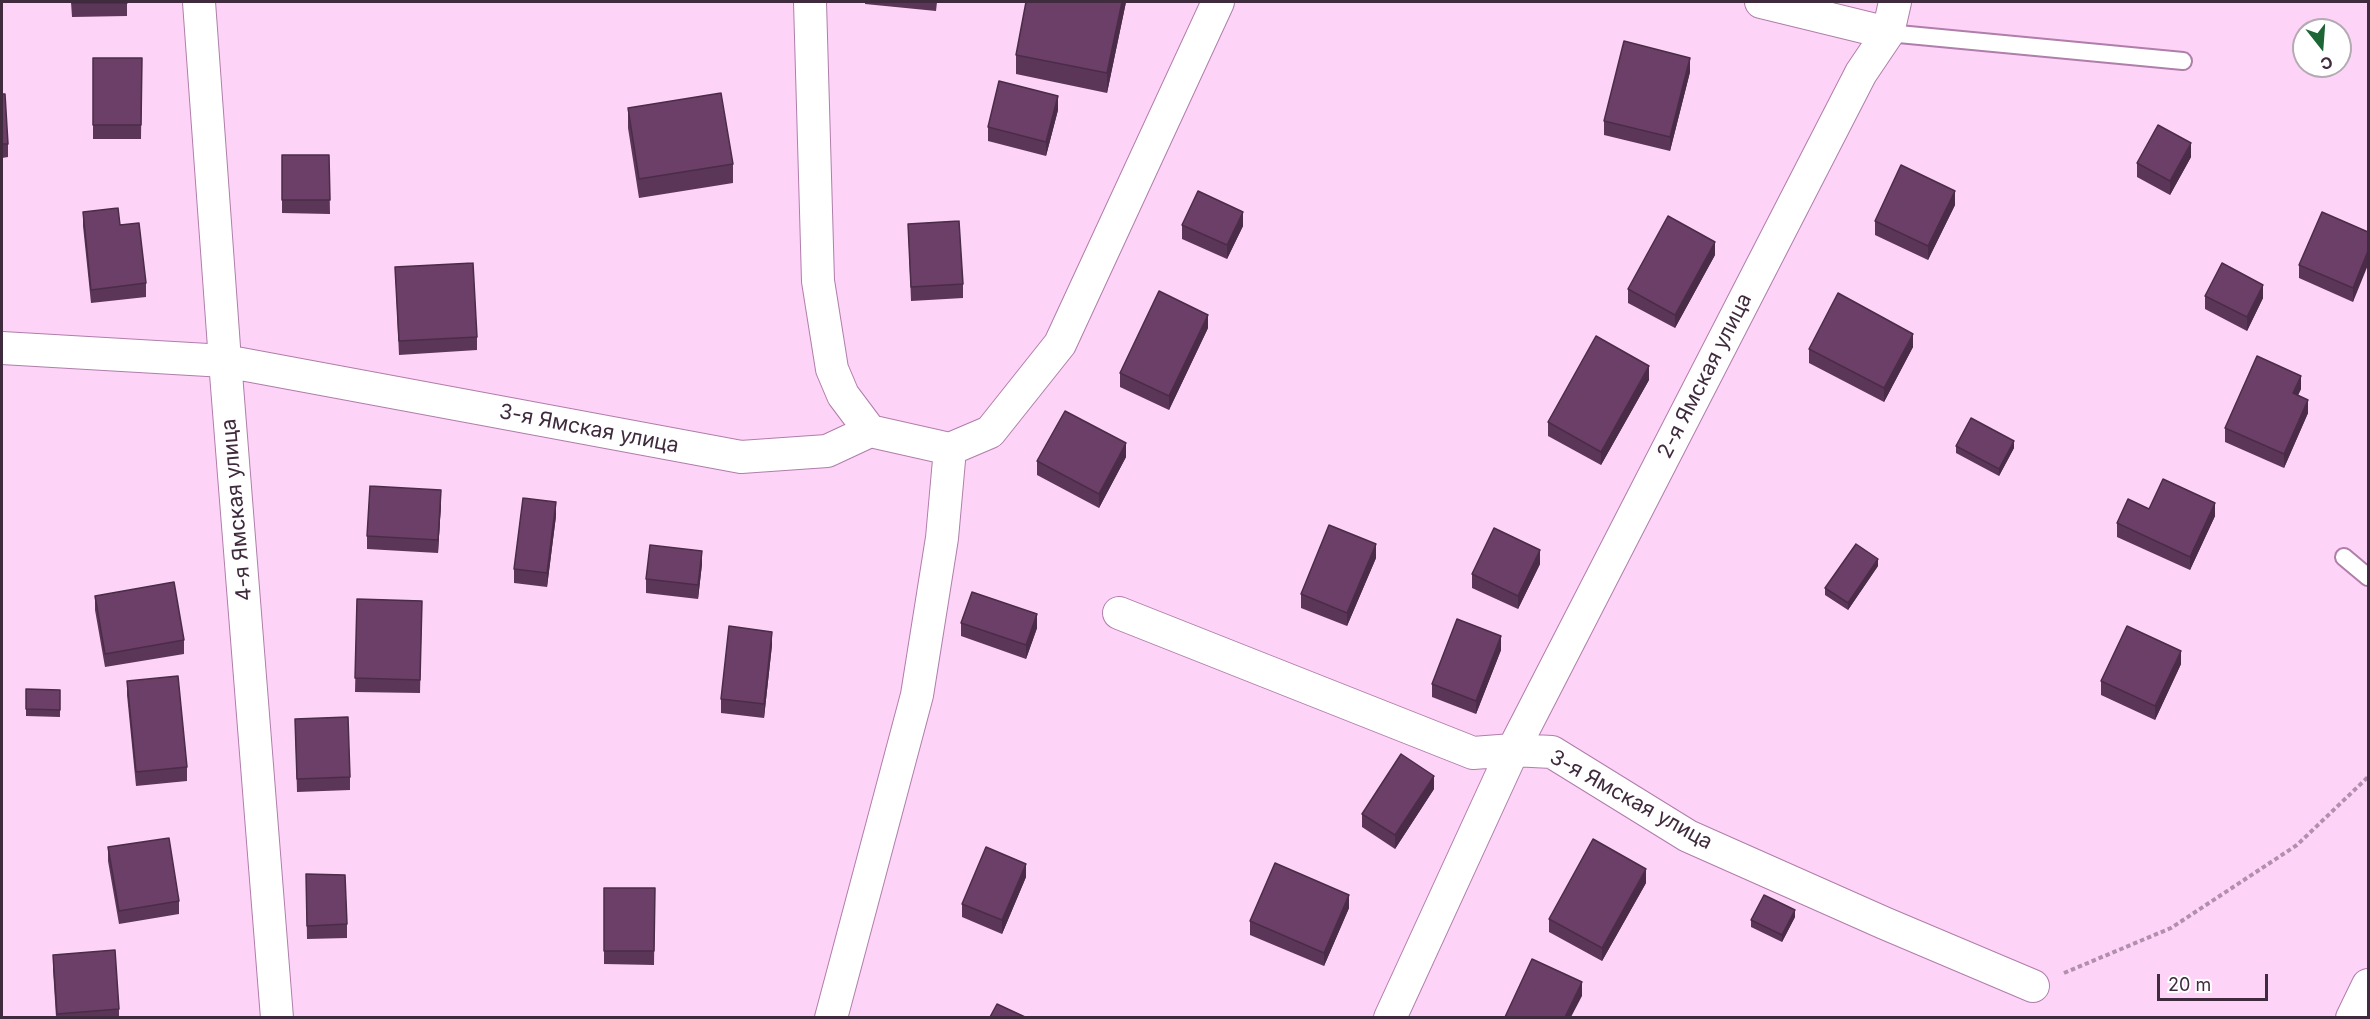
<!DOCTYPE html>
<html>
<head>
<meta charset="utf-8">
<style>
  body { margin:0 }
  #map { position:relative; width:2370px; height:1019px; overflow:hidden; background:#fed3f8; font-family:Inter,sans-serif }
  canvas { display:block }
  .frame { position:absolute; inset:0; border:3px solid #402b3e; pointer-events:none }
  .north { position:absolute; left:2292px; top:18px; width:60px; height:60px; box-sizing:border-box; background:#fff; border:2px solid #b3aab2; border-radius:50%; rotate:163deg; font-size:16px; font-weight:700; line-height:24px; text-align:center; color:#402b3e }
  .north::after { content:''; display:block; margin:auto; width:21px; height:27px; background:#1b6634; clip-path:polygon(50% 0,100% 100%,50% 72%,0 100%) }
  .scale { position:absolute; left:2157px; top:974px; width:111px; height:27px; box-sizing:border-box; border:3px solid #402b3e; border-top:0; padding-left:8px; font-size:18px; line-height:21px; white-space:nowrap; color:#402b3e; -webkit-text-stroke:4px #fff; paint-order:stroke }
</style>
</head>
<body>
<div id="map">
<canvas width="2370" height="1019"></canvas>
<div class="frame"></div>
<div class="north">С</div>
<div class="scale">20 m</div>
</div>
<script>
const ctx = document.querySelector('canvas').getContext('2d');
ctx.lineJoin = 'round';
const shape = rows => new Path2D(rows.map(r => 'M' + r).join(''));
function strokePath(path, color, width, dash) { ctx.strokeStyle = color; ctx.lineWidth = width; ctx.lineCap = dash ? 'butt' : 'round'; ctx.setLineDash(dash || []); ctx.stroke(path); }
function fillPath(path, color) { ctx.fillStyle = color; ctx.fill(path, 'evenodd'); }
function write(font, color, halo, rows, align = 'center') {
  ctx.font = font + ' Inter,sans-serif'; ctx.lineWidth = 6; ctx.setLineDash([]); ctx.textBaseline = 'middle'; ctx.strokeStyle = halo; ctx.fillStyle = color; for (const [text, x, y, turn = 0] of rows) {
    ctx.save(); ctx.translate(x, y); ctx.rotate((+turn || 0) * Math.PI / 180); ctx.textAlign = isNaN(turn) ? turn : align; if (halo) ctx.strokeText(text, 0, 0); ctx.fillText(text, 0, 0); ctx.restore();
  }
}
const path = shape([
  [2064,973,2171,928,2297,845,2368,777]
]);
const service = shape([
  [1888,33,2183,61],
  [2344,557,2368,577]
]);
const minor = shape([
  [199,2,225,361,277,1018],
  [810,2,818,281,832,369,843,395,870,431],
  [1761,2,1888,33],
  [2,348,225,361,741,457,827,451,870,431,950,449],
  [950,449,990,432,1060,344,1218,2],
  [1119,613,1473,753,1513,750,1552,752,1688,836,1884,923,2033,986],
  [831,1018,917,695,942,538,950,449],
  [1390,1018,1513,750,1861,73,1888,33,1895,2],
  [2352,1018,2368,985]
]);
const wall = shape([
  [71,2,127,2,127,16,72,17],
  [865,2,937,2,936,11,865,4],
  [1126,2,1107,93,1016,74,1016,55],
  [93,58,142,58,141,139,93,139],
  [1690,72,1670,151,1604,135,1604,121],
  [2,94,8,144,8,157,2,158],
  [628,108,733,164,733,183,639,198,628,128],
  [1058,110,1046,156,988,141,988,127],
  [282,155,329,155,330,214,282,213],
  [2191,157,2170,195,2137,177,2137,163],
  [1955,205,1928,260,1875,235,1875,221],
  [83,212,120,225,146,283,146,297,91,303,83,226],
  [908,224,963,284,963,298,911,301],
  [1182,225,1243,226,1227,259,1182,239],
  [2368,232,2353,302,2299,278,2299,265],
  [1715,255,1675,328,1628,303,1628,289],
  [395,267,477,337,477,350,399,355],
  [2205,296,2263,298,2247,331,2205,309],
  [1208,328,1169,410,1120,387,1120,373],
  [1913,347,1884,402,1809,363,1809,349],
  [1649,380,1601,465,1548,436,1548,422],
  [2301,389,2298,395,2308,413,2284,468,2225,442,2225,428],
  [1956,446,2014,448,1999,476,1956,453],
  [1126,457,1099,508,1037,475,1037,461],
  [441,504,438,553,367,549,367,536],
  [2149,509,2215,516,2190,570,2117,537,2117,523],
  [556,516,547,587,514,583,514,569],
  [1376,558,1347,626,1301,608,1301,594],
  [702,564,698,599,646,593,646,579],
  [1540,564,1518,609,1472,588,1472,574],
  [1878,566,1848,610,1825,595,1825,588],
  [95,596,184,640,184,654,105,667,95,610],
  [357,599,422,601,420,693,355,692],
  [961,623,1037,628,1026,659,961,636],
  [772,645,764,718,721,713,721,699],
  [1501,650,1476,714,1432,697,1432,684],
  [2181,664,2155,720,2101,695,2101,681],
  [127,681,187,767,187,781,136,786,127,695],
  [26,689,60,690,60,717,26,716],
  [295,719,350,777,350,790,297,792],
  [1434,789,1395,849,1362,827,1362,814],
  [108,847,179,901,179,914,119,924,108,861],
  [306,874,347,924,347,938,307,939],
  [1026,877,1002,934,962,917,962,904],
  [1646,883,1602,961,1549,932,1549,919],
  [604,888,655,888,654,965,604,964],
  [1349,908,1324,966,1250,935,1250,921],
  [1795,917,1782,942,1751,927,1751,920],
  [53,955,119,1009,119,1017,56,1017,53,969]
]);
const shadedWall = shape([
  [1122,2,1126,2,1107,93,1107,73],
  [1690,58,1690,72,1670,151,1670,137],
  [1058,96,1058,110,1046,156,1046,142],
  [2191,143,2191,157,2170,195,2170,181],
  [1955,191,1955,205,1928,260,1928,246],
  [1243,212,1243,226,1227,259,1227,245],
  [1715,242,1715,255,1675,328,1675,315],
  [2368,251,2368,265,2353,302,2353,288],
  [2263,285,2263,298,2247,331,2247,317],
  [1208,315,1208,328,1169,410,1169,396],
  [1913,334,1913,347,1884,402,1884,388],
  [1649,366,1649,380,1601,465,1601,452],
  [2301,376,2301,389,2293,406,2293,393],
  [2308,400,2308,413,2284,468,2284,454],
  [2014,441,2014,448,1999,476,1999,469],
  [1126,443,1126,457,1099,508,1099,494],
  [441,490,441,504,438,553,438,540],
  [556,502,556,516,547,587,547,573],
  [2215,503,2215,516,2190,570,2190,557],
  [1376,544,1376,558,1347,626,1347,613],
  [1540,550,1540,564,1518,609,1518,596],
  [702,551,702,564,698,599,698,585],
  [1878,559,1878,566,1848,610,1848,603],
  [1037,614,1037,628,1026,659,1026,645],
  [772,632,772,645,764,718,764,704],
  [1501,636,1501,650,1476,714,1476,701],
  [2181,651,2181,664,2155,720,2155,706],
  [1434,776,1434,789,1395,849,1395,835],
  [1026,864,1026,877,1002,934,1002,920],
  [1646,869,1646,883,1602,961,1602,948],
  [1349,895,1349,908,1324,966,1324,953],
  [1795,910,1795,917,1782,942,1782,935],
  [1582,982,1582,996,1571,1017,1565,1017]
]);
const building = shape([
  [72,2,127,2,127,3,72,3,72,2],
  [1026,2,1122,2,1107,73,1016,55,1026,2],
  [1624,41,1690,58,1670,137,1604,121,1624,41],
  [93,58,142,58,141,125,93,125,93,58],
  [999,81,1058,96,1046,142,988,127,999,81],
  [721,93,733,164,639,179,628,108,721,93],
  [2,94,5,94,8,144,2,144,2,94],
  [2158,125,2191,143,2170,181,2137,163,2158,125],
  [282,155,329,155,330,200,282,200,282,155],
  [1901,165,1955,191,1928,246,1875,221,1901,165],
  [1198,191,1243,212,1227,245,1182,225,1198,191],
  [118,208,120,225,139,223,146,283,91,290,83,212,118,208],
  [2322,212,2368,232,2368,251,2353,288,2299,265,2322,212],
  [1668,216,1715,242,1675,315,1628,289,1668,216],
  [959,221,963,284,911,287,908,224,959,221],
  [473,263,477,337,399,341,395,267,473,263],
  [2222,263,2263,285,2247,317,2205,296,2222,263],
  [1159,291,1208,315,1169,396,1120,373,1159,291],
  [1838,293,1913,334,1884,388,1809,349,1838,293],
  [1596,336,1649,366,1601,452,1548,422,1596,336],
  [2257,356,2301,376,2293,393,2308,400,2284,454,2225,428,2257,356],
  [1065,411,1126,443,1099,494,1037,461,1065,411],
  [1971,418,2014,441,1999,469,1956,446,1971,418],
  [2163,479,2215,503,2190,557,2117,523,2128,499,2149,509,2163,479],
  [370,486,441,490,438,540,367,536,370,486],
  [523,498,556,502,547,573,514,569,523,498],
  [1329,525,1376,544,1347,613,1301,594,1329,525],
  [1494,528,1540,550,1518,596,1472,574,1494,528],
  [1856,544,1878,559,1848,603,1825,588,1856,544],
  [650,545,702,551,698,585,646,579,650,545],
  [174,582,184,640,105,654,95,596,174,582],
  [972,592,1037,614,1026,645,961,623,972,592],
  [357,599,422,601,420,680,355,678,357,599],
  [1457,619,1501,636,1476,701,1432,684,1457,619],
  [729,626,772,632,764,704,721,699,729,626],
  [2127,626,2181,651,2155,706,2101,681,2127,626],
  [178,676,187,767,136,772,127,681,178,676],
  [26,689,60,690,60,710,26,709,26,689],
  [348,717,350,777,297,779,295,719,348,717],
  [1401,754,1434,776,1395,835,1362,814,1401,754],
  [169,838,179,901,119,911,108,847,169,838],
  [1593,839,1646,869,1602,948,1549,919,1593,839],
  [986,847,1026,864,1002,920,962,904,986,847],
  [1275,863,1349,895,1324,953,1250,921,1275,863],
  [306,874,345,875,347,924,307,926,306,874],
  [604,888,655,888,654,951,604,951,604,888],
  [1764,895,1795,910,1782,935,1751,920,1764,895],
  [115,950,119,1009,57,1014,53,955,115,950],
  [1532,959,1582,982,1565,1017,1505,1017,1532,959],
  [997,1004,1025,1017,990,1017,997,1004]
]);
const streetNames = [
  ["2-я Ямская улица",1705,376,-63],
  ["3-я Ямская улица",589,429,11],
  ["4-я Ямская улица",237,510,-95],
  ["3-я Ямская улица",1631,800,29]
];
strokePath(service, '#af7eaa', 20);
strokePath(minor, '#af7eaa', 34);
strokePath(path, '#b290ad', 4, [4.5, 3]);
strokePath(service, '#fff', 16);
strokePath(minor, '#fff', 32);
fillPath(wall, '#5c3659');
fillPath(shadedWall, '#4b2c48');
fillPath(building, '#6b3f67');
strokePath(building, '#4b2c48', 1.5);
write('21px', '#402b3e', '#fff', streetNames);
</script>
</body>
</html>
